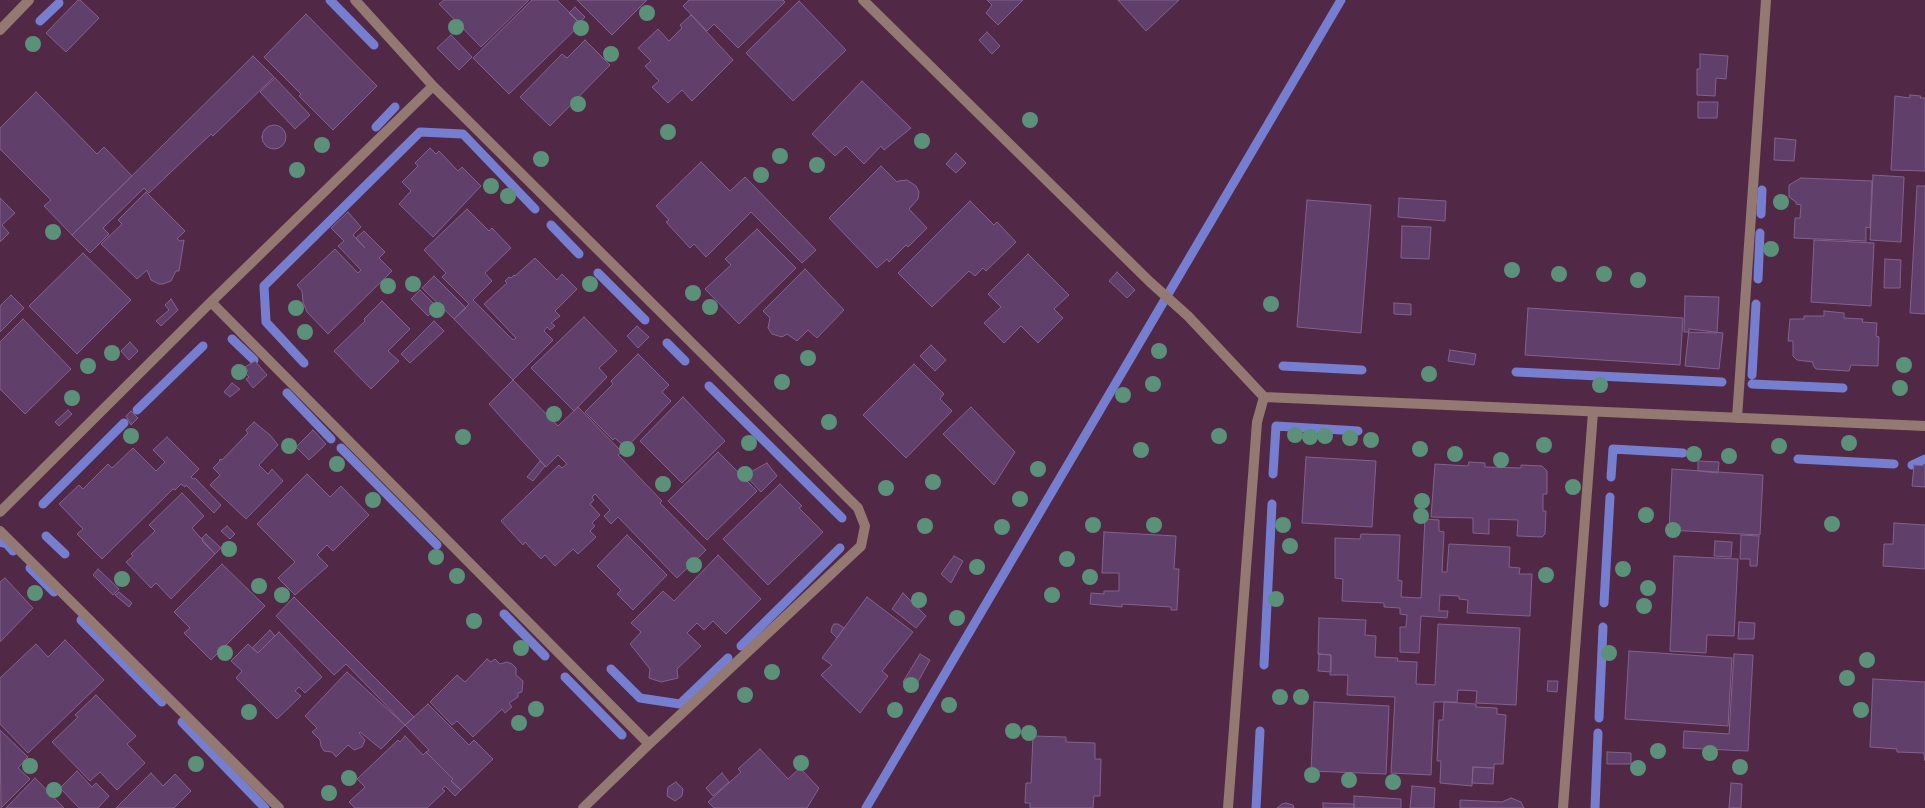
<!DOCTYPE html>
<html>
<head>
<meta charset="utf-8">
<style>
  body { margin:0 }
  canvas { display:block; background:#522847 }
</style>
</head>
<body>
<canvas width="1925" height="808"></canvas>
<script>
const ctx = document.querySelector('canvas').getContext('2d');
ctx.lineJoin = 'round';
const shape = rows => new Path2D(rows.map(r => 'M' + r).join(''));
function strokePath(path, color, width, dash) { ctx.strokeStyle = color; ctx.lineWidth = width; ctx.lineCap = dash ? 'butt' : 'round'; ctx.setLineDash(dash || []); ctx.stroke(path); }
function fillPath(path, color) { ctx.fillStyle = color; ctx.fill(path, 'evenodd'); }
const stream = shape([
  [330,0,374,45],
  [40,21,59,3],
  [376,127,395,107],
  [1761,214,1762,190],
  [551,225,579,254],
  [598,273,645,320],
  [1758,279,1760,233],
  [232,339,254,360],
  [667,343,685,361],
  [304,363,266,322,264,286,420,132,463,134,535,209],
  [1283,366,1362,370],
  [1516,372,1722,382],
  [1752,375,1756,304],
  [1752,384,1843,388],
  [709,386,842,518],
  [287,393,331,439],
  [137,410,203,346],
  [341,448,437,545],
  [1798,459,1894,464],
  [1912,465,1925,459],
  [1273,474,1276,426,1358,431],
  [1611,477,1613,449,1683,453],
  [43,504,124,423],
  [46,536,65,554],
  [0,542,7,544,13,551],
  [30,568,54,592],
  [1604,603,1610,497],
  [504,614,545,656],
  [81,620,162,702],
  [741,646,840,548],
  [1264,665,1272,504],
  [611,669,640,698,680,704,728,658],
  [565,677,622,735],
  [1599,718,1603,627],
  [182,722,265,808],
  [866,808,1341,0],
  [1256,808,1260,731],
  [1595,808,1598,733]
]);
const building = shape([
  [78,0,80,0,99,18,66,52,46,33,78,0],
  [444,0,529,0,481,47,439,4,444,0],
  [532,0,557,0,581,24,509,94,473,58,532,0],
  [577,0,647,0,612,35,577,0],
  [689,0,783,0,785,2,738,48,714,24,707,31,683,6,689,0],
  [987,0,1023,0,998,25,986,13,992,5,987,0],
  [1118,0,1179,0,1146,31,1118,0],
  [799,1,846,50,793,101,746,53,799,1],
  [575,7,585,17,579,23,569,13,575,7],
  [306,14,377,86,333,130,299,96,301,94,264,57,306,14],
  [691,15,733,60,692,101,682,90,668,103,652,87,659,81,645,66,651,61,638,48,658,29,669,41,682,28,680,25,691,15],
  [987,32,1000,46,992,54,979,40,987,32],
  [451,35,472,57,459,70,437,48,451,35],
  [585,40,610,65,550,126,520,97,562,54,567,58,585,40],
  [1700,54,1728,56,1726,79,1716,78,1715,96,1697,95,1697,69,1700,69,1700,54],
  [253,56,274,77,213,136,211,134,149,193,144,188,103,228,109,234,90,253,72,235,253,56],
  [275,78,310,115,295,129,260,92,275,78],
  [862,81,911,128,884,150,881,146,864,164,846,146,835,156,812,134,862,81],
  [36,92,97,154,104,147,132,176,72,235,44,206,51,200,0,149,0,128,36,92],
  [1910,95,1921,96,1920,98,1925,98,1925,171,1891,170,1895,96,1910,98,1910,95],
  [1698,102,1718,102,1717,118,1698,118,1698,102],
  '262 137a12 12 0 1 1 24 0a12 12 0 1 1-24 0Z',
  [1775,138,1796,140,1794,161,1774,160,1775,138],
  [430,148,436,154,439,151,458,171,462,167,481,186,433,237,399,204,411,191,402,182,418,166,415,163,430,148],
  [956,153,966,163,956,173,946,164,956,153],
  [701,162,730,191,745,177,816,250,802,263,751,212,706,257,694,244,690,248,666,222,669,220,656,206,701,162],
  [881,166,897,182,898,181,907,180,916,186,919,192,918,199,909,209,927,228,908,247,906,245,889,262,887,259,877,268,829,218,881,166],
  [1873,175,1904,177,1901,242,1870,240,1873,175],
  [1801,178,1872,181,1870,228,1866,227,1866,241,1794,238,1795,218,1800,218,1801,205,1796,204,1796,202,1789,197,1789,185,1801,178],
  [1917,186,1925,186,1925,314,1910,313,1917,186],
  [146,192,185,231,177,239,180,241,184,240,179,271,176,271,171,281,163,284,159,284,151,280,147,270,137,279,101,244,122,224,118,220,146,192],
  [0,198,15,213,2,225,9,233,0,242,0,198],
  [1399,198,1446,201,1445,221,1398,217,1399,198],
  [1307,200,1371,205,1361,333,1297,327,1307,200],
  [970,201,994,225,997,222,1016,242,986,271,983,268,975,276,969,271,932,307,898,273,970,201],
  [467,209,489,231,492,228,511,248,485,273,492,281,473,300,513,340,516,338,484,304,507,283,505,281,509,277,511,278,514,275,515,276,535,258,557,280,562,274,577,289,555,311,560,316,551,323,555,326,550,330,547,327,544,331,553,340,513,380,454,319,469,304,442,277,446,273,424,250,467,209],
  [348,212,361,227,353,235,365,248,356,238,364,231,385,252,379,258,392,271,328,334,307,312,303,302,302,291,297,285,335,249,358,273,361,270,338,246,344,241,331,228,348,212],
  [1402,226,1431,227,1429,259,1401,258,1402,226],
  [757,229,796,268,739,324,705,289,731,265,725,259,757,229],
  [1814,240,1874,243,1871,306,1811,302,1814,240],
  [83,253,131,300,77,354,29,306,83,253],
  [1028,254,1069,295,1054,309,1063,318,1038,343,1021,326,1004,343,984,323,1001,307,988,294,1028,254],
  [1885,259,1901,260,1900,288,1884,288,1885,259],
  [805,269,844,310,817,338,808,330,797,341,787,334,782,337,772,334,768,328,770,318,763,311,805,269],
  [1117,272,1135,290,1127,298,1109,281,1117,272],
  [434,276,466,308,454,319,422,288,434,276],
  [420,290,437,307,428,316,411,299,420,290],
  [11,295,24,308,0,332,0,306,11,295],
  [1685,296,1719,297,1717,333,1684,332,1685,296],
  [171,299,178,310,161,326,156,321,169,310,165,305,171,299],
  [382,301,410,329,388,351,399,361,371,389,334,351,365,321,364,319,382,301],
  [1394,303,1411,304,1411,315,1394,314,1394,303],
  [1528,308,1683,318,1680,365,1525,355,1528,308],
  [1824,311,1844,313,1844,318,1863,319,1862,322,1877,323,1876,336,1879,337,1878,366,1851,365,1849,371,1816,369,1813,365,1813,362,1797,360,1793,356,1793,341,1788,341,1790,319,1804,319,1804,316,1824,316,1824,311],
  [584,317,617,351,599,368,607,377,574,411,531,368,584,317],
  [23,319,71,369,25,414,0,389,0,342,23,319],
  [434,321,444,331,410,363,401,354,434,321],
  [637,326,649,337,638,348,627,336,637,326],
  [1689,329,1723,333,1719,369,1685,366,1689,329],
  [130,342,138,351,129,360,121,351,130,342],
  [931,345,946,360,935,371,920,356,931,345],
  [1450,350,1476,354,1474,365,1448,361,1450,350],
  [638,354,669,385,662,392,671,401,626,448,615,438,613,440,585,412,613,384,611,381,638,354],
  [255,361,267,375,253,388,246,379,249,377,245,373,248,371,245,367,255,361],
  [914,364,944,394,940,399,952,411,906,458,863,415,914,364],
  [513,380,558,426,578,407,622,452,618,455,662,501,660,503,706,550,677,578,618,517,611,524,604,516,610,510,595,494,592,497,594,500,590,504,600,515,592,523,595,526,590,531,596,537,578,554,573,549,555,566,545,555,541,559,525,542,523,545,501,521,559,465,562,468,567,464,558,455,546,467,489,404,513,380],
  [232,383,240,389,230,397,224,392,232,383],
  [683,397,725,441,682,483,640,441,683,397],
  [971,407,1015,452,994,485,943,434,971,407],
  [68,410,72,414,59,426,55,422,68,410],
  [131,411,138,418,131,425,126,416,131,411],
  [254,422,270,435,278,445,259,465,268,474,272,469,283,481,246,519,210,485,220,475,213,468,220,461,219,460,221,459,222,460,248,433,246,430,254,422],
  [313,430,326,444,309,460,296,447,313,430],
  [167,437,199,469,191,477,193,479,195,478,221,505,214,513,186,485,185,487,181,484,175,490,173,489,102,559,77,534,83,529,59,504,79,485,83,489,108,464,112,468,133,448,156,471,165,462,153,450,167,437],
  [718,452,757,491,707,540,668,501,718,452],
  [1306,457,1376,461,1372,527,1302,523,1306,457],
  [540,461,545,466,533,481,527,477,540,461],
  [1698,461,1719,462,1718,473,1698,471,1698,461],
  [1469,462,1485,463,1485,467,1521,468,1521,465,1542,466,1547,471,1547,494,1543,494,1543,511,1546,511,1545,534,1542,537,1517,536,1518,520,1489,519,1489,534,1473,533,1473,518,1431,517,1435,464,1468,466,1469,462],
  [767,463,777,476,761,492,745,475,767,463],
  [1914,465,1925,466,1925,487,1912,486,1914,465],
  [1672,469,1763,475,1760,535,1669,530,1672,469],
  [307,474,330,497,341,486,369,515,333,551,327,545,317,555,328,566,295,595,278,578,295,562,257,524,307,474],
  [780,484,802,506,799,508,823,532,768,585,723,539,780,484],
  [182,493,204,516,192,528,215,554,171,599,156,583,151,588,126,562,133,556,131,554,155,531,149,525,182,493],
  [1425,519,1439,520,1439,531,1444,532,1442,572,1447,572,1449,544,1510,547,1509,567,1520,568,1519,574,1532,574,1530,616,1467,613,1468,600,1459,599,1459,596,1440,595,1439,611,1448,611,1447,618,1421,616,1419,653,1400,652,1400,627,1406,627,1407,615,1400,614,1400,608,1384,607,1384,603,1342,601,1343,579,1335,578,1335,538,1360,539,1361,534,1400,535,1398,580,1402,581,1401,597,1421,598,1425,519],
  [1894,523,1925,525,1925,569,1883,566,1884,544,1893,544,1894,523],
  [227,526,235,534,230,539,221,531,227,526],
  [1104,532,1176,536,1174,569,1179,569,1177,610,1171,610,1171,607,1122,604,1122,607,1090,604,1091,593,1104,594,1104,591,1119,591,1119,573,1102,573,1104,532],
  [206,534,221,548,215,554,202,541,203,540,202,538,206,534],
  [627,535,667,575,633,610,617,594,621,590,597,566,627,535],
  [1741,535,1759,536,1757,566,1750,566,1750,559,1740,559,1741,535],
  [1715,541,1732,542,1731,557,1714,556,1715,541],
  [718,555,761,599,726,634,713,621,704,630,697,623,687,633,701,646,677,669,678,678,661,682,649,678,650,669,630,644,641,632,631,623,663,591,674,601,718,555],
  [954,556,963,561,951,583,941,574,954,556],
  [1674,556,1738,559,1734,636,1707,635,1706,653,1670,651,1674,556],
  [222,564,265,606,211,660,184,633,190,628,174,612,222,564],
  [98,569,119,589,113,595,93,575,98,569],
  [5,578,33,608,0,642,0,582,5,578],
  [119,592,132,603,129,607,115,595,119,592],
  [903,593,926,616,916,628,892,609,903,593],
  [294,597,414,717,405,725,346,664,334,675,276,616,294,597],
  [867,597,913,632,882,671,888,676,860,713,821,675,832,665,822,658,867,597],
  [1319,618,1366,620,1365,635,1376,636,1375,657,1398,658,1397,661,1417,662,1416,684,1435,685,1438,624,1520,628,1516,705,1476,703,1477,691,1458,690,1457,702,1434,702,1431,775,1391,773,1395,697,1347,695,1348,675,1330,675,1331,655,1318,654,1319,618],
  [1739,622,1755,623,1754,639,1738,639,1739,622],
  [834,624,838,624,844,628,837,638,831,632,832,627,834,624],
  [270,630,275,636,258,653,252,648,270,630],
  [279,632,322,677,305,693,299,687,295,691,301,696,277,719,236,678,242,671,231,661,248,644,258,653,279,632],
  [65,640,104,680,28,753,0,724,0,678,36,644,48,657,65,640],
  [1629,651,1732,658,1728,726,1625,719,1629,651],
  [920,654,930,660,914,689,903,682,920,654],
  [1319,654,1331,655,1331,672,1318,671,1319,654],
  [1734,654,1753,655,1748,751,1683,748,1684,731,1729,734,1734,654],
  [487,659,491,662,495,659,500,664,507,662,512,664,516,668,516,675,523,681,522,692,518,693,518,697,509,703,512,707,505,713,502,709,473,737,457,721,452,725,430,702,457,675,465,682,487,659],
  [347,672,405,725,381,749,360,732,359,733,365,740,362,747,354,750,348,745,336,757,332,752,324,751,321,746,320,740,312,732,317,728,305,716,347,672],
  [1873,679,1925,682,1925,761,1924,753,1897,752,1897,749,1870,747,1873,679],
  [1548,681,1558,681,1557,692,1547,691,1548,681],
  [96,695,136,736,127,744,145,763,117,790,100,772,90,781,52,742,78,717,75,715,96,695],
  [1314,702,1389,706,1386,774,1311,771,1314,702],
  [1444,702,1476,704,1476,707,1497,708,1497,714,1506,715,1503,764,1494,764,1494,768,1473,767,1472,786,1440,783,1441,761,1437,761,1439,720,1443,720,1444,702],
  [428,704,469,745,474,740,493,759,461,790,451,781,453,779,426,752,429,750,405,725,428,704],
  [0,730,28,757,18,768,30,779,1,808,0,730],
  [405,736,423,755,426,752,453,779,451,781,461,790,455,796,445,786,442,789,445,791,427,808,355,808,349,802,365,787,357,779,398,740,400,742,405,736],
  [1033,736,1066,737,1066,742,1095,743,1095,759,1101,759,1100,796,1094,796,1093,808,1030,808,1030,803,1025,803,1026,783,1031,783,1033,736],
  [760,749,788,779,800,768,819,788,807,808,714,808,708,802,741,772,738,769,760,749],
  [1607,752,1631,753,1631,764,1607,764,1607,752],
  [1473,767,1494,768,1493,784,1472,783,1473,767],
  [77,771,92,787,96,783,109,796,98,808,79,808,60,788,77,771],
  [151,773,163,786,175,774,191,791,174,808,116,808,151,773],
  [722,773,729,782,713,796,706,788,722,773],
  [35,778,64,808,6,808,35,778],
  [676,782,683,789,682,796,675,801,667,796,668,787,676,782],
  [1731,783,1742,784,1741,808,1729,808,1731,783],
  [1412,786,1435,788,1434,808,1410,808,1412,786],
  [1354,796,1401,799,1401,808,1354,808,1354,796],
  [1511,798,1521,802,1524,808,1460,808,1460,800,1502,802,1511,798],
  [1286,803,1293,805,1294,808,1277,808,1282,804,1286,803],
  [1323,803,1354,804,1354,808,1323,808,1323,803]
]);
const minor = shape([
  [355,0,433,86,858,508,865,526,861,546,649,744,583,808],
  [863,0,1150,282,1188,316,1264,397,1925,426],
  [0,30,29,0],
  [211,302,649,744],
  [1737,418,1766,0],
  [0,512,211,302,433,86],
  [0,531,279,808],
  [1228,808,1257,422,1264,397],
  [1563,808,1593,412]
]);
const trees = [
  [647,13],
  [456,27],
  [581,28],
  [33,44],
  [611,54],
  [578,104],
  [1030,120],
  [668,132],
  [922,141],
  [322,145],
  [780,156],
  [541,159],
  [817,165],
  [297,170],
  [761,175],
  [491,186],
  [508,196],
  [1781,202],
  [53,232],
  [1771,249],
  [1512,270],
  [1559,274],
  [1604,274],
  [1638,280],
  [413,284],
  [590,284],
  [388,286],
  [693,293],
  [1271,304],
  [710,307],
  [296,308],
  [437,310],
  [305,332],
  [1159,351],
  [112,353],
  [808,358],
  [1904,365],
  [88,366],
  [239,372],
  [1429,374],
  [782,382],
  [1153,384],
  [1600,385],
  [1900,388],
  [1123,395],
  [72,398],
  [554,414],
  [829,422],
  [1295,435],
  [131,436],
  [1219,436],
  [1325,436],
  [463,437],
  [1310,437],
  [1350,438],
  [1371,440],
  [749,443],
  [1849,443],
  [1544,445],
  [289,446],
  [1779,446],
  [627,449],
  [1420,449],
  [1141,450],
  [1455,454],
  [1694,454],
  [1729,456],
  [1501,460],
  [337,464],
  [1038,469],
  [745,474],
  [933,482],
  [663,484],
  [1573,487],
  [886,488],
  [1020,499],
  [373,500],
  [1422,501],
  [1646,515],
  [1421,516],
  [1832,524],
  [1093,525],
  [1154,525],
  [1283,525],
  [925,526],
  [1002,527],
  [1673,530],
  [1290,546],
  [229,549],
  [436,557],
  [1067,559],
  [694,565],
  [977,567],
  [1623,569],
  [1546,575],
  [457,576],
  [1090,577],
  [122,579],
  [259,586],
  [1648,588],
  [35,593],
  [282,595],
  [1052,595],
  [1276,599],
  [919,600],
  [1644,606],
  [957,618],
  [474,621],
  [521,648],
  [225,653],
  [1609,653],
  [1867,660],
  [772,672],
  [1847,678],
  [911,685],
  [745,695],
  [1280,697],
  [1301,697],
  [949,705],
  [536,709],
  [895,710],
  [1861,710],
  [249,712],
  [519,723],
  [1013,731],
  [1029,733],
  [1658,751],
  [1710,753],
  [801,763],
  [196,764],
  [30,766],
  [1740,767],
  [1638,768],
  [1312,775],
  [349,778],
  [1349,780],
  [1393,782],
  [54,790],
  [329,793]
];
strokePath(stream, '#767ed0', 9);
fillPath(building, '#60406a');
strokePath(building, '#82618c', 1);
strokePath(minor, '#937971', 10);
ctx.fillStyle = '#5b9179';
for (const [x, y] of trees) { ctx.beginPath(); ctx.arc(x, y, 8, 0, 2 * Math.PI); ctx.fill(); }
</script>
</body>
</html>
